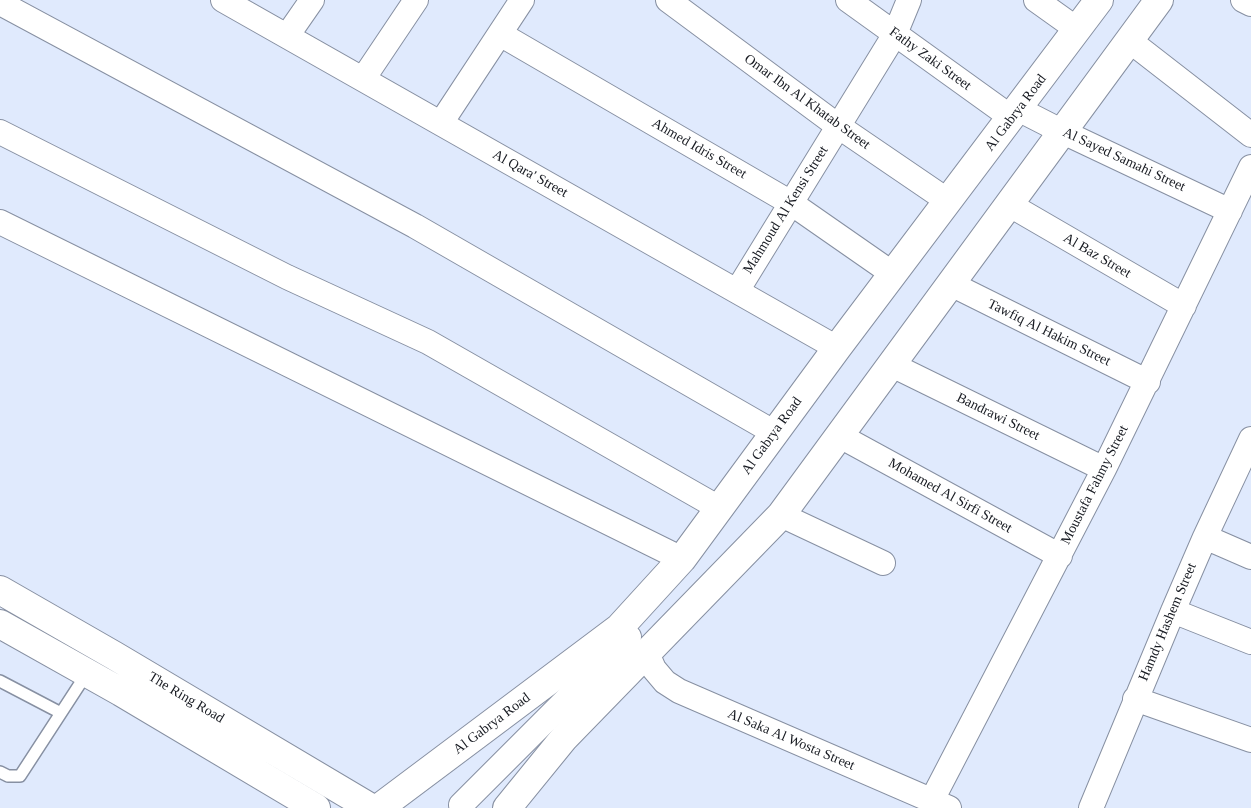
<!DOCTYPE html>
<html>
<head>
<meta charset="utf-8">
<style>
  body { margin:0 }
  canvas { display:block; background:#e0eafd }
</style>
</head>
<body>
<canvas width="1251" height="808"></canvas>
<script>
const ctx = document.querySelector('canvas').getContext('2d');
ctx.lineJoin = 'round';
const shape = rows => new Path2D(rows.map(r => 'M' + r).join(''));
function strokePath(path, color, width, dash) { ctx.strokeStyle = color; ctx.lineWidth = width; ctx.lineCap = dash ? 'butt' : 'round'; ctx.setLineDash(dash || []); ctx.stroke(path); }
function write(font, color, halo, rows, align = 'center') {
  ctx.font = font + ' Georgia,serif'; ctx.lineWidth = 5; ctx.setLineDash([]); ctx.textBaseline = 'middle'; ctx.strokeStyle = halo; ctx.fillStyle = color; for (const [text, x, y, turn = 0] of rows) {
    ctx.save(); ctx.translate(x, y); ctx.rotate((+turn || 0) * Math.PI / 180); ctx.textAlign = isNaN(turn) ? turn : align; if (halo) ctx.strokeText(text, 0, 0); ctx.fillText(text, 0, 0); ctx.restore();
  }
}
const service = shape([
  [0,681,61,713],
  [0,772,8,776,20,776,87,673]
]);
const minor = shape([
  [223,0,837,348],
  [668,0,838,126,948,201],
  [848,0,1012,118],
  [1036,0,1078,30],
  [1243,0,1251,4],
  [0,3,415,226,775,433],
  [500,34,791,203,893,274],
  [287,36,312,0],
  [1130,41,1251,135],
  [363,79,416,0],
  [1018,109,1063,132,1230,211],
  [441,123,522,0],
  [0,132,287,277,428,342,719,508],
  [1010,205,1184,306],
  [0,222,682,559],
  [951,284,1148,382],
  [737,291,895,34,909,0],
  [892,365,1104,469],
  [840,436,1060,556],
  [781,515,883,563],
  [1205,537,1251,557],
  [1173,611,1251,642],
  [647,653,654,669,665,682,679,691,949,808],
  [1135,699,1251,740],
  [932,800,1104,469,1251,167],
  [461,805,629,637],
  [1091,808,1173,611,1205,537,1251,439]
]);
const tertiary = shape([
  [379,808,619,628,682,559,837,348,1099,0],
  [507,808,564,738,781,515,1159,0]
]);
const trunk = shape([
  [0,590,115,656,371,808],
  [0,624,121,692,316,808]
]);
const streetNames = [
  ["Fathy Zaki Street",930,59,36],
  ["Omar Ibn Al Khatab Street",807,102,36],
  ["Al Gabrya Road",1016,113,-53],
  ["Ahmed Idris Street",699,149,30],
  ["Al Sayed Samahi Street",1124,160,25],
  ["Al Qara' Street",530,174,29],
  ["Mahmoud Al Kensi Street",786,210,-58],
  ["Al Baz Street",1097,256,30],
  ["Tawfiq Al Hakim Street",1049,333,26],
  ["Bandrawi Street",998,417,26],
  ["Al Gabrya Road",772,436,-54],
  ["Moustafa Fahmy Street",1095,485,-63],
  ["Mohamed Al Sirfi Street",950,496,29],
  ["Hamdy Hashem Street",1168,622,-67],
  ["The Ring Road",186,698,31],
  ["Al Gabrya Road",492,724,-37],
  ["Al Saka Al Wosta Street",791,740,23]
];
strokePath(service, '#8790a2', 14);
strokePath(minor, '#8790a2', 26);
strokePath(tertiary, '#8790a2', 30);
strokePath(trunk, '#8790a2', 30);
strokePath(service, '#fff', 11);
strokePath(minor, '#fff', 24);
strokePath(tertiary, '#fff', 28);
strokePath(trunk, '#fff', 28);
write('14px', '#171a21', '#fff', streetNames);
</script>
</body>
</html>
